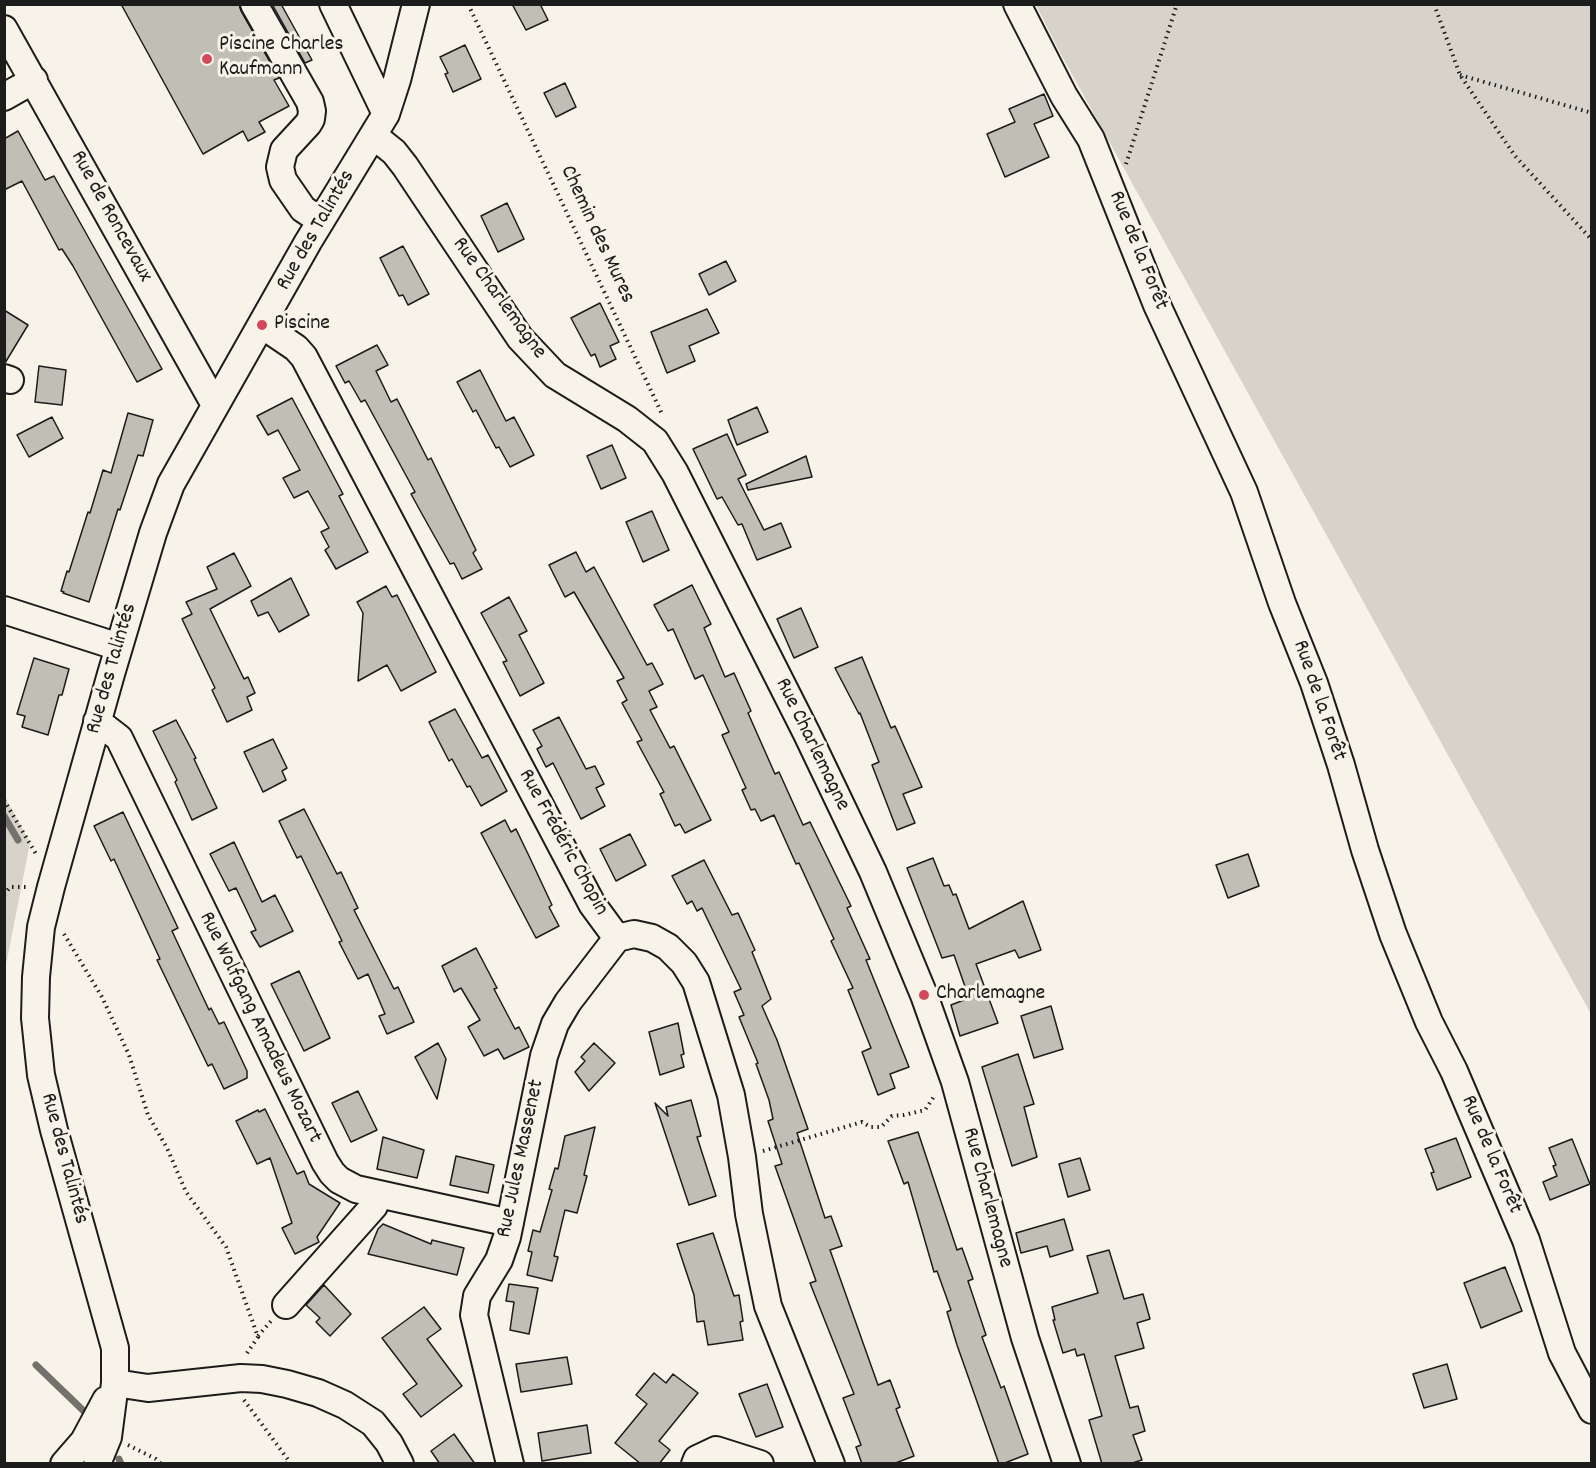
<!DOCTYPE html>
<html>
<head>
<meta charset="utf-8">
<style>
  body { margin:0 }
  #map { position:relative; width:1596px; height:1468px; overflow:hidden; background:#f7f3e8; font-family:Dekko,sans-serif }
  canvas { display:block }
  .frame { position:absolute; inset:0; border:6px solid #1c1c1c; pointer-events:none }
</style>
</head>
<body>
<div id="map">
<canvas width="1596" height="1468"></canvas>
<div class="frame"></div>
</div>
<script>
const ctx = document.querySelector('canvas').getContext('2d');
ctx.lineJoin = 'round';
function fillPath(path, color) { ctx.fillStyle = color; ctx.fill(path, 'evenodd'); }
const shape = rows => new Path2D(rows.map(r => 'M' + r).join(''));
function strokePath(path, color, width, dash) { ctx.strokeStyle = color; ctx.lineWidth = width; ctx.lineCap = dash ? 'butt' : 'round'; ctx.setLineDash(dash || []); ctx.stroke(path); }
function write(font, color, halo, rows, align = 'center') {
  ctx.font = font + ' Dekko,sans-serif'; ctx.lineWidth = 6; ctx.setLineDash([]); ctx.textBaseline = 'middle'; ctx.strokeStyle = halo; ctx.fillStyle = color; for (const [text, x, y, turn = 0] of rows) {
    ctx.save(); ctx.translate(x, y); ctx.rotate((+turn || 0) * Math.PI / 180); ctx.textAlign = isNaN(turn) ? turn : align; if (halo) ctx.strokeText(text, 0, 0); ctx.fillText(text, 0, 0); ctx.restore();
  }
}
const green = shape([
  [1036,5,1591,5,1591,1014,1058,49],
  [5,797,30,843,5,970]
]);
const stream = shape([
  [4,816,18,840],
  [36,1365,91,1418],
  [119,1459,121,1464]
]);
const building = shape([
  [121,4,239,4,241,11,279,78,274,80,289,106,259,122,265,132,248,141,243,131,203,154,121,4],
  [272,4,281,4,312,60,305,63,272,4],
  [512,4,540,4,548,20,526,30,512,4],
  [465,45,481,79,453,92,445,74,448,73,440,57,465,45],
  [565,83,576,107,556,117,544,93,565,83],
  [1044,94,1053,116,1034,124,1049,157,1005,177,987,134,1015,122,1009,109,1044,94],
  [18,131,45,180,54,176,162,369,137,382,73,266,62,249,59,250,22,181,4,190,4,139,18,131],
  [507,203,524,239,498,252,481,216,507,203],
  [403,246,429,294,408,305,403,295,399,296,380,258,403,246],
  [726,261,736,281,709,295,699,274,726,261],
  [600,303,619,342,610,346,616,359,600,367,595,354,591,356,571,318,600,303],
  [707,309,719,333,689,346,695,361,667,373,651,332,707,309],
  [4,310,28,325,5,363,4,363,4,310],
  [377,345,388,365,376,371,391,402,397,399,428,460,431,458,476,550,473,553,482,569,462,579,454,563,450,564,422,514,411,494,415,492,365,400,361,402,349,381,345,383,336,366,377,345],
  [39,366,66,370,62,405,35,402,39,366],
  [480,370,506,421,514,417,534,455,510,467,499,447,496,448,476,410,473,412,457,382,480,370],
  [292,398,343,494,339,496,368,552,336,569,325,550,329,547,321,532,329,528,308,491,294,498,283,478,300,470,278,430,268,435,257,416,292,398],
  [757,407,768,432,737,445,728,420,757,407],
  [128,413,153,420,143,456,138,455,120,510,118,509,89,602,63,593,64,592,61,591,67,571,69,572,88,512,90,513,103,470,111,473,128,413],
  [52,417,63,438,29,457,17,435,52,417],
  [727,434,746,475,738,479,764,530,781,523,791,547,757,560,742,524,738,525,722,497,717,499,693,449,727,434],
  [612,445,626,478,601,489,587,456,612,445],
  [806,456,812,477,748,490,746,484,806,456],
  [652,511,669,550,643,562,626,522,652,511],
  [576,552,586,572,594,567,647,665,652,663,663,684,649,691,657,707,650,710,670,748,674,746,711,820,685,833,680,824,675,826,660,794,664,792,637,742,642,740,622,703,627,700,617,681,624,678,574,592,565,597,549,565,576,552],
  [234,553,251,586,210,609,244,679,248,677,255,693,247,697,252,710,227,722,212,690,215,688,182,619,192,614,186,602,217,589,207,567,234,553],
  [291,578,309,615,279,632,268,612,258,616,251,601,291,578],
  [692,585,711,624,704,628,725,677,734,673,751,711,748,713,775,774,779,772,803,825,810,822,851,906,847,908,870,959,866,960,909,1067,890,1074,895,1088,878,1095,862,1052,871,1048,848,990,853,988,831,941,834,939,799,863,796,864,774,815,761,821,755,809,751,810,742,790,746,788,722,735,729,732,703,675,695,679,673,629,668,631,654,605,692,585],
  [386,586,392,597,397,595,436,672,401,691,387,665,358,681,363,613,357,602,386,586],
  [509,597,527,631,519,635,544,683,520,696,503,662,507,661,481,613,509,597],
  [801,608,818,647,794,658,777,619,801,608],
  [862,657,891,728,895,726,922,787,903,794,915,823,897,830,872,765,879,762,860,713,859,714,835,668,862,657],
  [34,658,69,669,62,695,59,695,48,735,22,727,25,716,17,714,34,658],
  [455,709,482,758,488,755,507,791,481,806,470,786,467,787,452,759,449,761,429,722,455,709],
  [559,717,586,769,595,766,604,784,596,788,605,806,581,819,553,763,546,767,537,749,542,746,533,730,559,717],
  [176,720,196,758,194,759,217,808,192,820,175,782,177,780,153,731,176,720],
  [273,739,287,768,282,771,286,780,263,792,244,752,273,739],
  [304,809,337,874,341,872,358,908,354,910,394,989,398,987,414,1022,387,1034,379,1016,385,1014,368,974,358,979,339,942,342,941,301,856,297,858,279,821,304,809],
  [123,812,178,928,172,931,209,1010,211,1008,219,1024,224,1022,247,1071,247,1078,224,1089,212,1064,208,1066,157,960,160,959,114,859,111,861,94,826,123,812],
  [505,820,511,832,516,829,529,856,552,905,549,907,559,926,536,938,481,833,505,820],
  [630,834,646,865,616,881,600,849,630,834],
  [234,842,262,902,275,895,293,931,260,947,251,932,256,930,236,888,229,891,210,854,234,842],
  [1248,854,1259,886,1228,898,1216,865,1248,854],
  [933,858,944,886,949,885,953,895,956,894,969,929,1023,901,1041,950,1019,958,1015,950,976,964,998,1023,960,1036,951,1005,969,998,954,955,942,958,907,868,933,858],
  [704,860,732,915,738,913,755,950,752,952,771,999,762,1006,777,1040,808,1129,797,1133,825,1218,831,1216,842,1246,830,1250,878,1385,890,1380,900,1407,896,1409,914,1456,893,1464,862,1464,856,1447,861,1445,843,1398,854,1394,810,1283,816,1281,775,1166,782,1164,768,1121,773,1119,769,1100,756,1064,758,1063,739,1017,744,1015,734,992,741,989,702,908,697,911,692,901,687,904,672,876,704,860],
  [476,948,497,988,494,989,515,1029,519,1027,529,1047,504,1059,498,1049,484,1056,468,1027,480,1020,461,988,454,992,442,966,476,948],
  [299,971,330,1038,304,1051,271,984,299,971],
  [1051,1006,1063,1049,1034,1058,1021,1016,1051,1006],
  [678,1023,684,1054,681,1055,684,1067,660,1075,649,1032,678,1023],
  [438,1043,446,1059,437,1099,415,1057,438,1043],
  [594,1043,615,1063,589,1091,575,1072,585,1061,581,1057,594,1043],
  [1018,1054,1034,1104,1024,1107,1037,1157,1012,1166,982,1067,1018,1054],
  [358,1091,377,1130,351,1142,332,1103,358,1091],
  [691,1100,701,1136,697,1137,716,1196,689,1205,655,1103,668,1116,666,1107,691,1100],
  [265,1109,297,1174,304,1171,309,1184,340,1203,317,1237,319,1242,295,1254,282,1228,292,1223,270,1158,257,1164,236,1121,258,1110,259,1112,265,1109],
  [595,1127,584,1175,587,1176,577,1213,565,1210,554,1256,558,1257,552,1281,527,1275,532,1252,528,1251,533,1230,540,1232,552,1190,549,1189,555,1168,558,1169,565,1136,595,1127],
  [918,1132,957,1250,962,1248,973,1279,968,1281,986,1335,982,1337,1001,1388,1004,1386,1028,1454,1002,1464,999,1464,957,1345,947,1312,951,1310,937,1271,934,1272,908,1182,904,1184,888,1141,918,1132],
  [383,1137,424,1150,417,1178,377,1169,383,1137],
  [1456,1138,1471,1177,1437,1190,1431,1173,1434,1172,1425,1149,1456,1138],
  [1572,1139,1590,1184,1550,1200,1543,1182,1557,1176,1553,1166,1556,1165,1549,1148,1572,1139],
  [456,1156,494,1165,488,1193,450,1185,456,1156],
  [1080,1158,1090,1190,1068,1197,1059,1164,1080,1158],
  [1064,1219,1073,1250,1050,1257,1047,1246,1021,1253,1016,1233,1064,1219],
  [383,1224,431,1244,432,1240,464,1248,457,1275,368,1254,378,1229,383,1224],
  [713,1233,734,1296,739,1295,743,1321,740,1322,743,1340,708,1345,704,1321,697,1322,694,1295,677,1244,713,1233],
  [1109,1250,1124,1299,1143,1294,1150,1319,1137,1323,1144,1348,1115,1356,1130,1408,1138,1406,1145,1431,1133,1435,1142,1460,1129,1464,1102,1464,1089,1420,1102,1416,1084,1354,1077,1356,1075,1349,1063,1353,1053,1320,1055,1320,1052,1307,1098,1293,1087,1256,1109,1250],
  [1505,1267,1522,1311,1481,1328,1464,1283,1505,1267],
  [509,1284,538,1288,529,1334,510,1330,514,1302,506,1301,509,1284],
  [324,1285,351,1314,330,1336,316,1322,320,1318,306,1305,324,1285],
  [424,1307,441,1329,427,1339,462,1386,421,1417,403,1394,417,1384,382,1338,424,1307],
  [567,1357,572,1384,521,1392,516,1364,567,1357],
  [1447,1364,1457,1399,1424,1408,1413,1374,1447,1364],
  [654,1373,666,1383,673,1374,698,1393,659,1441,670,1450,659,1464,641,1464,615,1443,647,1404,636,1395,654,1373],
  [767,1384,783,1427,756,1437,739,1394,767,1384],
  [587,1425,591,1453,542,1461,538,1433,587,1425],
  [454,1434,475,1464,440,1464,431,1451,454,1434]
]);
const path = shape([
  [468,4,663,416],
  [1434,4,1460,75,1515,156,1592,240],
  [1460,75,1592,113],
  [1126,164,1177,4],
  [4,800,36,854],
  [4,895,10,887,29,887],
  [64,934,102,997,129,1055,148,1115,167,1148,186,1192,226,1247,258,1337,245,1356],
  [763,1151,862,1122,870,1127,881,1127,892,1116,904,1115,925,1110,935,1095],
  [258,1336,271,1321],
  [244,1400,289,1461,286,1464],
  [128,1445,156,1459,161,1464]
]);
const minor = shape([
  [254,4,310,102,312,111,311,119,308,124,284,150,280,167,283,180,303,209,321,221],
  [333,4,386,114],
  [1017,4,1064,96,1091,139,1157,305,1244,492,1282,603,1314,683,1341,765,1365,850,1393,934,1429,1022,1454,1071,1526,1240,1562,1353,1592,1410],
  [4,29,215,405],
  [4,97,34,80],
  [374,136,394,152,405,166,520,338,555,375,627,419,655,441,675,473,807,734,873,872,924,995,955,1082,1025,1338,1067,1464],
  [262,325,296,348,304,357,592,904,617,938,634,934,652,938,668,947,684,963,696,982,731,1095,742,1157,749,1214,768,1306,831,1464],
  [4,378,10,380],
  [4,610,119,647],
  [97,721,119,738,325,1162,332,1173,339,1180,356,1189,510,1223],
  [286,1305,374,1206,378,1195],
  [115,1383,148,1388,241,1378,262,1379,287,1384,318,1393,345,1405,373,1423,389,1443,400,1464],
  [64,1464,84,1441,106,1400],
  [97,1464,108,1437,115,1383,115,1348,54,1130,41,1075,35,1018,36,977,41,927,51,887,111,674,153,533,171,484,308,242,386,114,397,80,416,4],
  [510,1464,474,1315,477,1296,499,1260,507,1237,544,1056,555,1024,568,1002,617,938],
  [695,1464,697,1459,716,1450,760,1464]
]);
const markers = [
  [207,59,6,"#d1495b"],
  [262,325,6,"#d1495b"],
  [924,995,6,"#d1495b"]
];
const poiNames = [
  ["Piscine Charles",219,46],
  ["Kaufmann",219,71],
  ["Piscine",274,325],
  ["Charlemagne",936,995]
];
const streetNames = [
  ["Rue de Roncevaux",110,217,61],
  ["Rue des Talintés",317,231,-60],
  ["Chemin des Mures",596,235,65],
  ["Rue de la Forêt",1137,251,68],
  ["Rue Charlemagne",498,299,54],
  ["Rue des Talintés",113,669,-74],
  ["Rue de la Forêt",1318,701,71],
  ["Rue Charlemagne",811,745,64],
  ["Rue Frédéric Chopin",562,843,61],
  ["Rue Wolfgang Amadeus Mozart",259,1028,64],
  ["Rue de la Forêt",1490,1155,67],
  ["Rue des Talintés",63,1159,75],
  ["Rue Jules Massenet",522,1159,-78],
  ["Rue Charlemagne",986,1198,75]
];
fillPath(green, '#d7d3cb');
strokePath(stream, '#72716c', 7);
fillPath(building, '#c0beb5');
strokePath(building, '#1c1c1c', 1.5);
strokePath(minor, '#1c1c1c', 30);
strokePath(path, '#1c1c1c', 4, [1.5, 4.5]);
strokePath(minor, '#f7f3e8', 26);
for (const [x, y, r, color] of markers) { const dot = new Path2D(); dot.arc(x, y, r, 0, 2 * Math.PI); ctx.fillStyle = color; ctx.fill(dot); strokePath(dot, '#f7f3e8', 2); }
write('22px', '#1c1c1c', '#f7f3e8', poiNames, 'left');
write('22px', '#1c1c1c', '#f7f3e8', streetNames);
</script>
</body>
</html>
